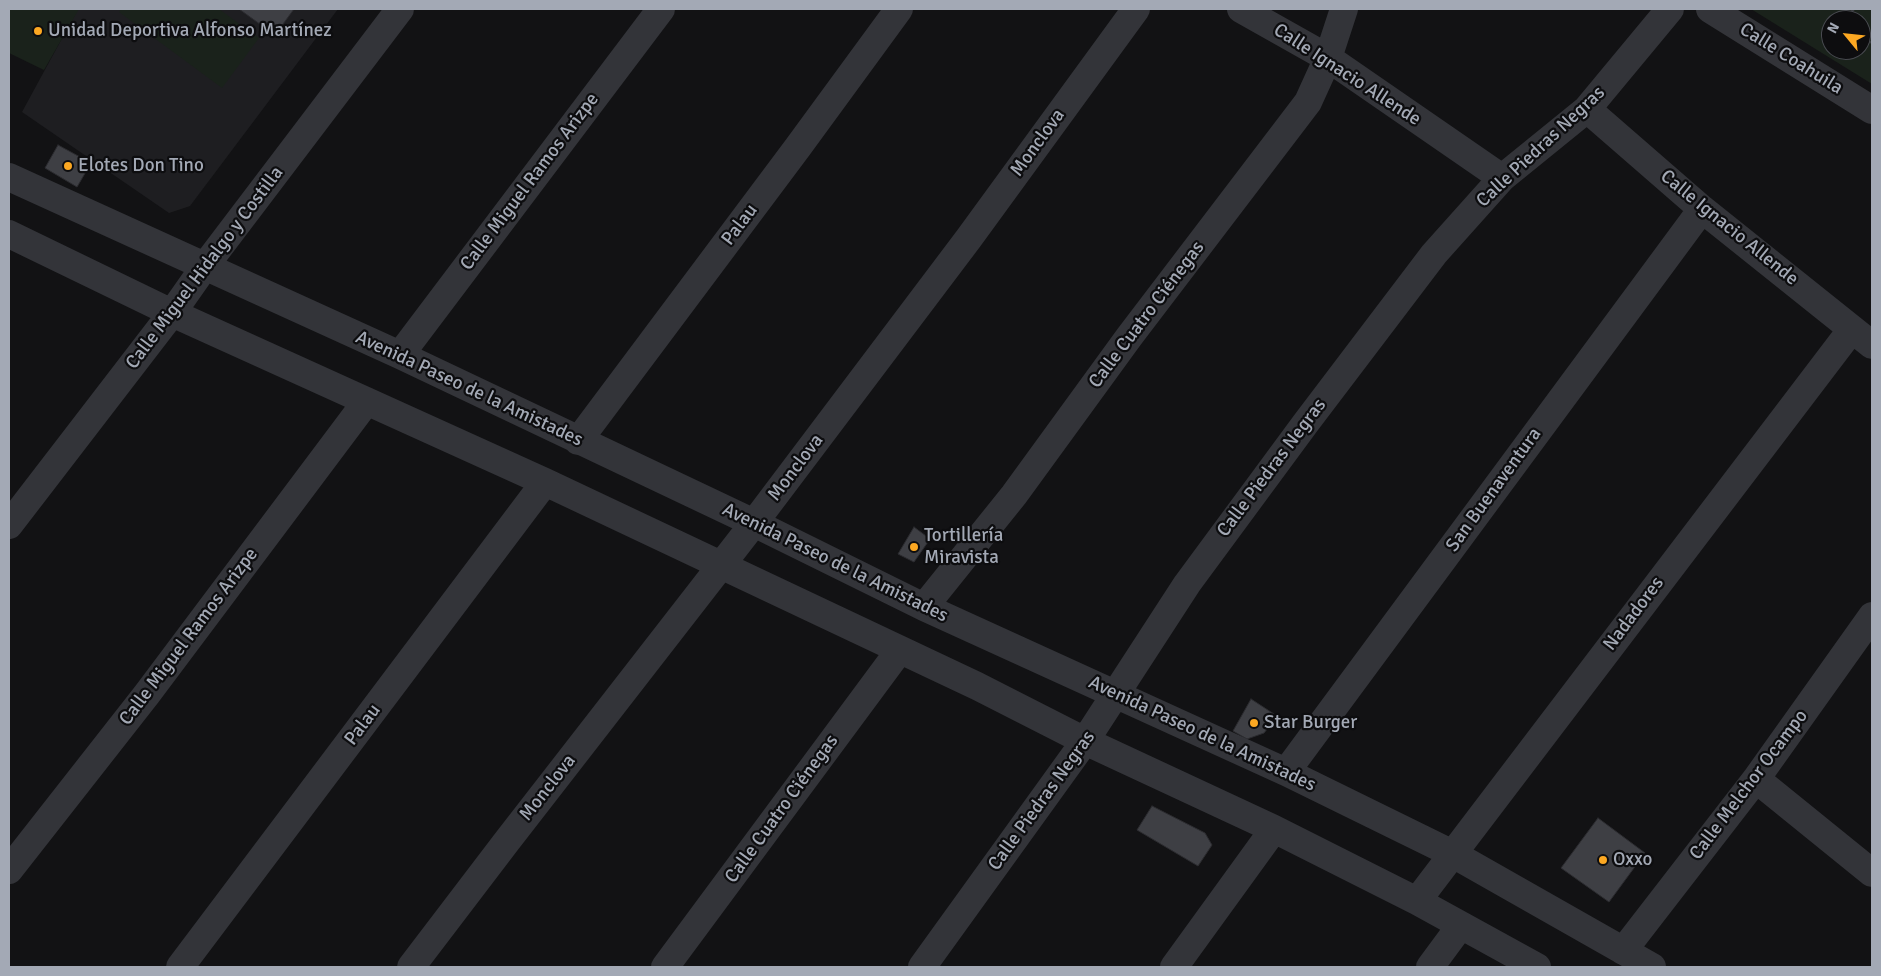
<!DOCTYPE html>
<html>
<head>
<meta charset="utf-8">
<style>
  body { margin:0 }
  #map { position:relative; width:1881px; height:976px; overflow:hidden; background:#121214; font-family:Signika,sans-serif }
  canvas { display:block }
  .frame { position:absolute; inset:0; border:10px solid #a3a9b5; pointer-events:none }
  .north { position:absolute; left:1821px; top:10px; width:50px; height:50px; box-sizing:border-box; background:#0d0d0f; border:1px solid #494b51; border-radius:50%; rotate:298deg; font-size:14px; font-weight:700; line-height:20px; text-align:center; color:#a3a9b5 }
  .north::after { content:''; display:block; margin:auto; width:18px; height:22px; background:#fca822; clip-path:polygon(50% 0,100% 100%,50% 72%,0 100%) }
</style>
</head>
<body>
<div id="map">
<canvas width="1881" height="976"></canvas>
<div class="frame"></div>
<div class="north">N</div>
</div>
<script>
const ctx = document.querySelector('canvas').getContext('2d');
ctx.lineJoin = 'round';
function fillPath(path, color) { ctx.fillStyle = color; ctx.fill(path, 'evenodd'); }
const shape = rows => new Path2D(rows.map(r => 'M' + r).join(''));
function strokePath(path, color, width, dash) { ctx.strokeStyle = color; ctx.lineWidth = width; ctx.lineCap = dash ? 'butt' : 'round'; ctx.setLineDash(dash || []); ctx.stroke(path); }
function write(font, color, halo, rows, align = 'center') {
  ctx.font = font + ' Signika,sans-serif'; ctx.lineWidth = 4.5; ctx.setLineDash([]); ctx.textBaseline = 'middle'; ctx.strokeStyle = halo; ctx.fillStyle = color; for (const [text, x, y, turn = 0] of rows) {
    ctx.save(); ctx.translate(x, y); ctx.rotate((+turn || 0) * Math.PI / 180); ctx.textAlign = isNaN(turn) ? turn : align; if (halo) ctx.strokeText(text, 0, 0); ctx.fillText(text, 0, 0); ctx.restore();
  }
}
const built = shape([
  [78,9,338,9,190,206,169,213,22,112]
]);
const green = shape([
  [9,9,79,9,44,70,9,53],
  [121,9,219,9,259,38,222,88,119,12],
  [1751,9,1872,9,1872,84],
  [1831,20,1861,20,1861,50,1831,50]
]);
const building = shape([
  [239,9,294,9,275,35,239,9],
  [58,145,91,163,77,187,45,168,58,145],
  [914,527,930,539,914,562,898,554,914,527],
  [1251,699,1277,716,1264,733,1247,739,1233,731,1251,699],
  [1152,806,1205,833,1212,845,1198,866,1137,830,1152,806],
  [1598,818,1645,853,1609,902,1561,868,1598,818]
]);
const path = shape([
  [1852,9,1858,20],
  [1861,24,1872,43]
]);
const minor = shape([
  [1241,9,1328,58,1502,178],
  [1710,9,1872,110],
  [1587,109,1702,209,1872,345],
  [9,177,400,355,754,523,924,607,1286,772,1453,854,1652,967],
  [9,234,172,313,545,482,977,686,1085,741,1274,829,1417,901,1537,967],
  [400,355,661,9],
  [578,441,798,147,899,9],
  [9,525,172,313,205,266,400,9],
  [924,607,1014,495,1129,337,1308,102,1328,58,1344,9],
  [1286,772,1702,209],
  [1756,779,1872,873],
  [9,870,147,694,366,402],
  [1417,901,1852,329],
  [1623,951,1756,779,1872,616],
  [180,967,545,482],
  [411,967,507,841,754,523,969,238,1136,9],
  [665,967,899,651],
  [922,967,1085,741,1187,584,1305,424,1434,254,1502,178,1587,109,1670,9],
  [1174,967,1274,829],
  [1430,967,1461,925]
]);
const markers = [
  [38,31,5,"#fca822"],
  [68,166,5,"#fca822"],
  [914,547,5,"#fca822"],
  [1254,723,5,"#fca822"],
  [1603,860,5,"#fca822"]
];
const poiNames = [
  ["Unidad Deportiva Alfonso Martínez",48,31],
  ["Elotes Don Tino",78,166],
  ["Tortillería",924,536],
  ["Miravista",924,558],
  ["Star Burger",1264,723],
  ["Oxxo",1613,860]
];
const streetNames = [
  ["Calle Coahuila",1791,59,32],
  ["Calle Ignacio Allende",1347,75,33],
  ["Monclova",1038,143,-54],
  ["Calle Piedras Negras",1541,147,-43],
  ["Calle Miguel Ramos Arizpe",530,182,-53],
  ["Palau",740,225,-53],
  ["Calle Ignacio Allende",1729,228,39],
  ["Calle Miguel Hidalgo y Costilla",205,268,-53],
  ["Calle Cuatro Ciénegas",1147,315,-53],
  ["Avenida Paseo de la Amistades",469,389,25],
  ["Monclova",796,468,-53],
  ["Calle Piedras Negras",1272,468,-53],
  ["San Buenaventura",1494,490,-54],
  ["Avenida Paseo de la Amistades",835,563,26],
  ["Nadadores",1634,614,-53],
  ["Calle Miguel Ramos Arizpe",189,637,-53],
  ["Palau",363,725,-53],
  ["Avenida Paseo de la Amistades",1202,734,25],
  ["Calle Melchor Ocampo",1749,785,-53],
  ["Monclova",548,788,-52],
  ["Calle Piedras Negras",1042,801,-54],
  ["Calle Cuatro Ciénegas",782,809,-54]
];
fillPath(built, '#1e1e21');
fillPath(green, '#1a221b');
fillPath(building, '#3e3f44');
strokePath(building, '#2c2c30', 1);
strokePath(path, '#393b40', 3, [2.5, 4]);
strokePath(minor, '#333439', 28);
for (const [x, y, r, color] of markers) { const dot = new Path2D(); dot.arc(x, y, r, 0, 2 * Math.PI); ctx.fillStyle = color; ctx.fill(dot); strokePath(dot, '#0d0d0f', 2); }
write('19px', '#a3a9b5', '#0d0d0f', poiNames, 'left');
write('19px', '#a3a9b5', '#0d0d0f', streetNames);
</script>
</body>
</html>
